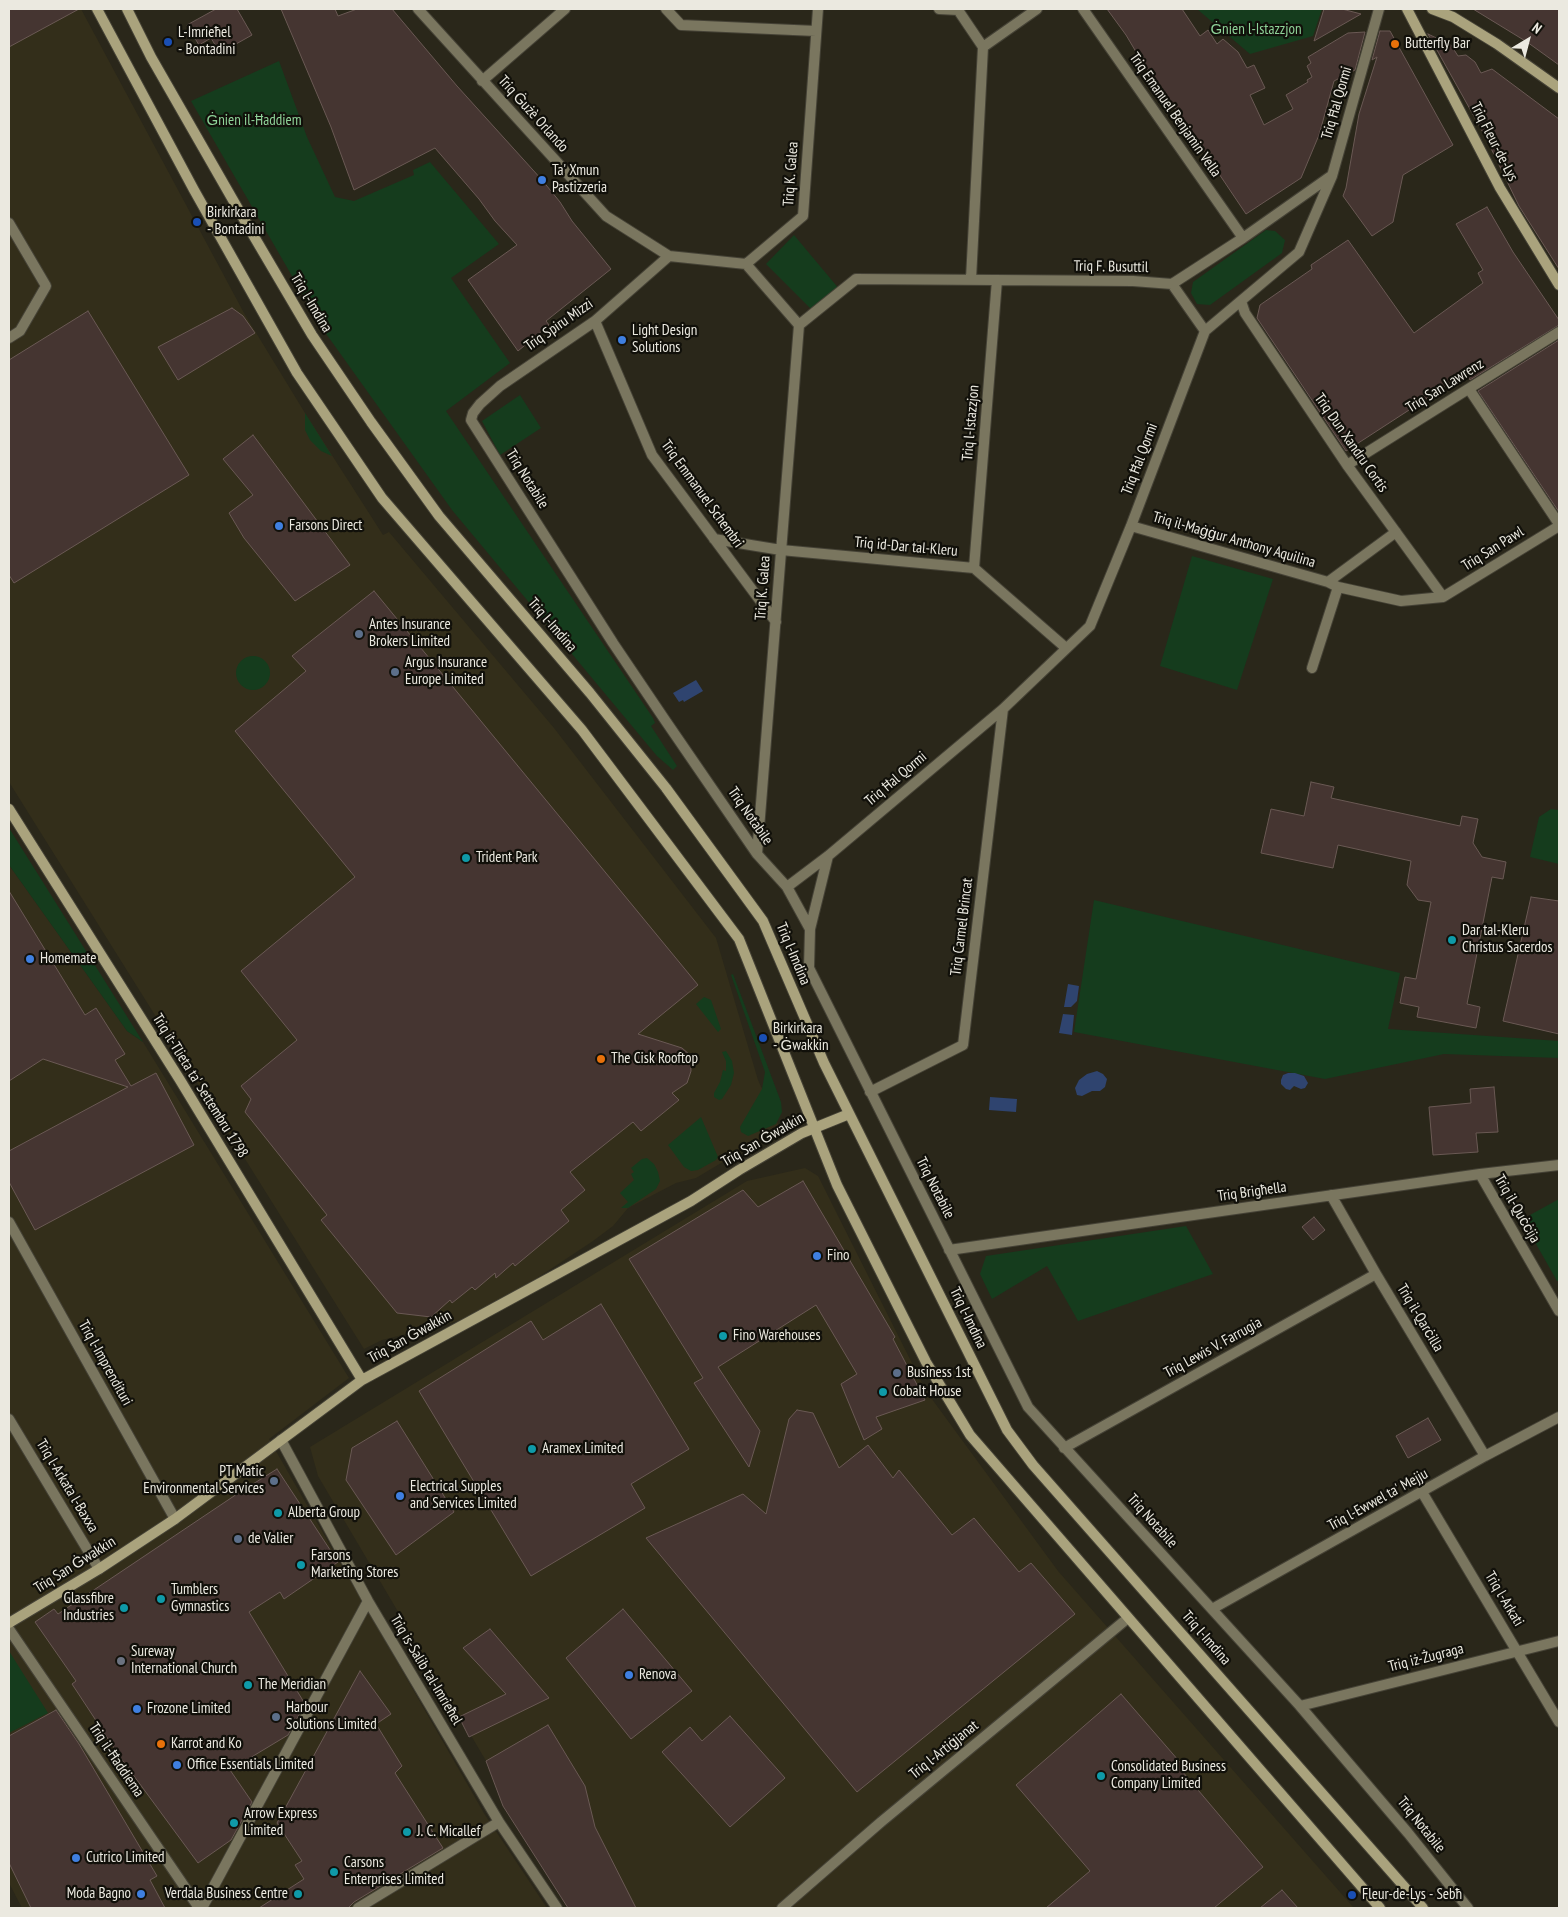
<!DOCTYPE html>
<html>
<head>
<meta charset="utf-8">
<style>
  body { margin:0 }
  #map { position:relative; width:1568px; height:1917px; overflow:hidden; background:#2a271a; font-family:"PT Sans Narrow",sans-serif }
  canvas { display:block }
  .frame { position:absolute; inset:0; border:10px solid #ebe9e0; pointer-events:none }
  .north { position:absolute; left:1503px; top:15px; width:50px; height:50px; -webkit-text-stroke:4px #11100a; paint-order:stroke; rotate:37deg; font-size:14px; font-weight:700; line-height:20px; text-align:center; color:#ebe9e0 }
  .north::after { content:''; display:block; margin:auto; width:18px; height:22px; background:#ebe9e0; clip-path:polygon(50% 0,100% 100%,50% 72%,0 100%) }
</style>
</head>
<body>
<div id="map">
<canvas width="1568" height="1917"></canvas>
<div class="frame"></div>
<div class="north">N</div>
</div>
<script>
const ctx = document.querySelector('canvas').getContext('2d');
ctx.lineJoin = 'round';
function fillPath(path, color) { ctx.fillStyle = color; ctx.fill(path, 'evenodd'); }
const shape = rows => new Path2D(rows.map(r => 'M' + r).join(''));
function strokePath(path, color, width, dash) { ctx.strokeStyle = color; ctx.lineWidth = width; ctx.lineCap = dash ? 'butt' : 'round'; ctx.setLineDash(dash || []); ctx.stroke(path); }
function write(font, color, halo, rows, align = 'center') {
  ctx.font = font + ' "PT Sans Narrow",sans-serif'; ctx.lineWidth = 4.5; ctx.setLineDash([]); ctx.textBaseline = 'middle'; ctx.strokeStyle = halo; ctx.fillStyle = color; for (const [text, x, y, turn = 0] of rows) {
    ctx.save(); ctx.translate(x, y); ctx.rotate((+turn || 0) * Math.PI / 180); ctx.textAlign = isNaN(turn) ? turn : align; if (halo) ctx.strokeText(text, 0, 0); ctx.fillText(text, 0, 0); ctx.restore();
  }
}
const built = shape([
  [9,9,81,9,244,313,305,413,383,535,389,532,554,728,716,938,758,1080,780,1128,696,1178,676,1183,628,1208,613,1226,593,1241,477,1318,478,1316,382,1340,364,1349,9,782],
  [9,865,127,1031,143,1042,349,1378,269,1439,485,1815,547,1908,22,1908,9,1883],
  [805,1168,818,1176,926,1391,1058,1571,1354,1908,577,1908,548,1866,318,1476,310,1447,747,1181]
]);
const green = shape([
  [1197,9,1322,9,1313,36,1250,54],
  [279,61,307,137,335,197,354,201,414,175,413,170,430,162,499,244,451,278,510,363,446,411,653,718,655,723,651,726,677,766,673,770,657,756,452,510,322,328,191,101],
  [1266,230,1275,231,1285,240,1282,253,1210,305,1197,304,1191,293,1193,282],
  [794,235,840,290,811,309,766,264],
  [520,395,541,428,500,455,482,421],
  [305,413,332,456,321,451,310,440,305,430],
  [1192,556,1273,579,1237,690,1160,666],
  '236 673a17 17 0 1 1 34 0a17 17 0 1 1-34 0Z',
  [1551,809,1559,810,1559,864,1530,857,1539,817],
  [9,828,143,1042,127,1031,9,865],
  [1094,900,1400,973,1388,1029,1559,1041,1559,1058,1444,1054,1325,1079,1074,1032],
  [733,974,781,1102,782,1112,776,1124,748,1136,741,1132,740,1127,762,1089,765,1072,731,975],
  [704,997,711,1000,721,1029,718,1032,696,1004],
  [726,1051,732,1061,734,1073,731,1085,722,1099,719,1100,714,1097,714,1093,720,1082,723,1070,726,1071,726,1061,722,1052],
  [701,1117,718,1157,716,1160,698,1170,691,1171,684,1167,668,1145],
  [647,1158,654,1164,658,1172,660,1181,656,1189,628,1208,621,1208,628,1202,620,1193,634,1180,631,1174,634,1172,631,1168,642,1159],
  [1559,1199,1559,1281,1557,1281,1527,1228,1530,1215],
  [1186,1226,1213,1274,1078,1321,1047,1266,992,1299,980,1274,986,1256],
  [9,1651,48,1713,9,1733]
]);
const water = shape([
  [696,680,703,691,684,702,683,700,679,702,673,693],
  [1068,984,1079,986,1077,1001,1071,1007,1064,1007],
  [1063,1014,1074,1015,1072,1035,1059,1033],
  [1097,1071,1103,1074,1107,1079,1105,1087,1100,1091,1092,1091,1082,1096,1077,1095,1075,1088,1079,1080,1087,1074],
  [1288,1073,1295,1073,1304,1076,1308,1083,1305,1088,1301,1089,1294,1086,1290,1090,1286,1089,1281,1084,1281,1080,1283,1075],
  [990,1097,1017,1099,1016,1112,989,1110]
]);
const building = shape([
  [9,9,79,9,9,47,9,9],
  [216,9,237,9,252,35,220,53,211,38,199,45,187,25,216,9],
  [281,9,335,9,338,16,357,9,392,9,457,86,542,180,560,202,572,221,611,269,546,321,549,325,518,351,468,280,517,245,495,221,479,199,435,148,354,190,331,127,281,9],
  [1107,9,1182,9,1200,36,1208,30,1217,44,1223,39,1238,52,1247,68,1254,65,1265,88,1250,95,1264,125,1293,109,1286,95,1308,82,1307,80,1312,77,1307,66,1311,63,1308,57,1348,33,1365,32,1355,70,1334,81,1319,135,1301,178,1246,214,1168,98,1145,67,1126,35,1107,9],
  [1324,9,1342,9,1361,14,1314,41,1324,9],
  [1473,9,1559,9,1559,65,1527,42,1473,9],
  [1380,31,1390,31,1453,145,1403,175,1393,222,1372,236,1343,196,1346,188,1359,114,1377,57,1372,60,1380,31],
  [1428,34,1451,45,1458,56,1466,55,1475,62,1481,73,1492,69,1559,119,1559,269,1519,206,1485,136,1428,34],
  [1487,207,1513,252,1559,320,1559,325,1470,380,1466,373,1346,451,1257,318,1260,305,1312,269,1311,265,1348,240,1414,333,1483,283,1478,273,1483,270,1456,224,1487,207],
  [232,308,243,316,255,333,178,380,158,347,232,308],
  [88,311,189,475,14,583,9,575,9,360,88,311],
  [1559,340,1559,512,1478,391,1559,340],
  [253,435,350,565,295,601,244,538,229,513,253,495,223,459,253,435],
  [374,591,698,985,638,1034,682,1048,690,1055,691,1071,687,1083,672,1093,679,1100,641,1131,633,1122,570,1172,585,1190,561,1210,569,1221,515,1266,513,1263,496,1278,495,1273,475,1290,472,1287,452,1303,450,1300,431,1317,397,1313,321,1220,327,1215,245,1112,251,1099,241,1086,297,1040,241,971,355,877,235,731,306,671,292,656,374,591],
  [1311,782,1334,787,1331,798,1460,826,1462,816,1478,819,1473,843,1482,857,1506,862,1503,879,1492,877,1467,1004,1480,1007,1476,1028,1417,1017,1419,1007,1400,1003,1405,977,1416,979,1431,902,1418,900,1407,885,1411,861,1338,845,1333,868,1261,853,1271,809,1304,816,1311,782],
  [9,891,85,1015,96,1008,125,1054,115,1060,131,1086,156,1073,194,1145,35,1230,9,1182,9,1151,128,1087,43,1059,9,1081,9,891],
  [1531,897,1559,901,1559,1034,1503,1021,1531,897],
  [1494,1087,1498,1132,1476,1133,1478,1152,1433,1155,1429,1107,1471,1103,1470,1089,1494,1087],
  [803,1181,895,1337,893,1339,925,1400,876,1417,882,1429,864,1440,841,1384,857,1374,816,1305,718,1367,760,1431,749,1467,694,1383,703,1378,629,1259,743,1190,758,1207,803,1181],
  [1314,1217,1325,1230,1313,1240,1302,1227,1314,1217],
  [601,1304,689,1449,631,1484,645,1508,531,1576,419,1391,531,1321,543,1340,601,1304],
  [797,1410,813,1413,839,1468,868,1445,893,1478,899,1470,952,1535,974,1518,1019,1572,1031,1563,1075,1614,857,1792,646,1538,743,1494,766,1514,789,1419,797,1410],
  [1428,1418,1441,1440,1408,1458,1396,1436,1428,1418],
  [397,1421,454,1512,396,1555,346,1480,352,1448,397,1421],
  [277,1469,338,1562,284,1599,280,1592,249,1612,305,1704,288,1735,230,1770,252,1802,231,1840,198,1863,120,1757,72,1684,76,1681,35,1622,54,1609,58,1614,237,1494,277,1469],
  [623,1609,692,1691,631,1739,566,1658,623,1609],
  [490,1629,549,1698,469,1737,459,1717,506,1694,463,1648,490,1629],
  [360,1671,391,1714,376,1724,402,1766,395,1773,443,1848,354,1902,348,1908,259,1908,304,1879,295,1865,302,1861,277,1823,360,1671],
  [1121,1694,1185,1768,1182,1771,1263,1867,1214,1908,1046,1908,1090,1871,1016,1785,1121,1694],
  [56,1710,79,1744,157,1876,150,1880,165,1908,31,1908,9,1863,9,1736,56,1710],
  [730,1716,785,1778,730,1827,662,1752,690,1727,702,1741,730,1716],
  [548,1725,585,1786,595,1827,636,1908,568,1908,503,1806,486,1761,548,1725],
  [1282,1890,1298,1908,1260,1908,1282,1890]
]);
const street = shape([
  [418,9,606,216,669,256,746,264],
  [666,9,681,25,816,31],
  [939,9,958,10],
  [1083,9,1243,238],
  [958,10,983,47],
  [983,47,1037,9],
  [482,81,565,9],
  [9,223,46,286,20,331,9,338],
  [669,256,595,321,500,386,480,404,473,413,471,420,613,643,665,720,757,854,787,887,810,929,809,968,1028,1407,1300,1706,1408,1833,1468,1908],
  [971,279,983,47],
  [1172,284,1205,331],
  [1241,301,1245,313,1347,465,1443,597],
  [595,321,652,455,776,622],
  [799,325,856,279,1133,281,1172,284,1243,238,1331,176],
  [1469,389,1559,524],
  [1347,465,1559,332],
  [1131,526,1328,582,1396,532],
  [714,539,781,550,974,568,1066,648],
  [974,568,997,280],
  [1328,582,1338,587,1401,601,1443,597,1559,526],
  [1312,668,1338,587],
  [757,854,799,325,746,264,803,216,818,9],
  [787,887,828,856,1003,709,1090,626,1131,526,1205,331,1299,252,1332,176,1379,9],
  [810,929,828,856],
  [870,1092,963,1045,1003,709],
  [1480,1174,1559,1311],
  [1331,1195,1376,1274,1485,1456],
  [9,1222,175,1519],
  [949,1250,1480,1174,1559,1165],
  [9,1419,99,1569],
  [281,1440,368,1601,499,1822,557,1908],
  [1064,1448,1376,1274],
  [1422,1492,1559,1722],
  [1212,1609,1485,1456,1559,1417],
  [9,1629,199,1908],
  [1300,1706,1559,1641],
  [202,1908,368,1601],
  [358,1908,499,1822],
  [782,1908,881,1822,1128,1618]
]);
const secondary = shape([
  [97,9,194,190,297,373,382,498,582,730,739,939,837,1185,926,1362,970,1435,1380,1908],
  [127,9,151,57,249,228,312,335,371,422,439,516,590,693,666,788,763,921,824,1063,1007,1430,1033,1465,1423,1908],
  [1407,9,1500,188,1559,285],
  [1432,9,1453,17,1497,44,1559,88],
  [9,809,180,1080,362,1380],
  [9,1623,99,1569,175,1519,362,1380,691,1201,739,1170,802,1133,849,1114]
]);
const markers = [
  [168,42,5,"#1a4fb4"],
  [1395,44,5,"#e8710a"],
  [542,180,5,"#3f7fe0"],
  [197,222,5,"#1a4fb4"],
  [622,340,5,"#3f7fe0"],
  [279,526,5,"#3f7fe0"],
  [359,634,5,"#5c6f8a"],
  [395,672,5,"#5c6f8a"],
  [466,858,5,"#0f9aa8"],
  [1452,940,5,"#0f9aa8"],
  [30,959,5,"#3f7fe0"],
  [763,1038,5,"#1a4fb4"],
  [601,1059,5,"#e8710a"],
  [817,1256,5,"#3f7fe0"],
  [723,1336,5,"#0f9aa8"],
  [897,1373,5,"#5c6f8a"],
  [883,1392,5,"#0f9aa8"],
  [532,1449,5,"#0f9aa8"],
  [274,1481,5,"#5c6f8a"],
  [400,1496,5,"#3f7fe0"],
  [278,1513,5,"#0f9aa8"],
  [238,1539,5,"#5c6f8a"],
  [301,1565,5,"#0f9aa8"],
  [161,1599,5,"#0f9aa8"],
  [124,1608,5,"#0f9aa8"],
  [121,1661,5,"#6b7280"],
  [629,1675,5,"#3f7fe0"],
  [248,1685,5,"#0f9aa8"],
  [137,1709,5,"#3f7fe0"],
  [276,1717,5,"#5c6f8a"],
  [161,1744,5,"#e8710a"],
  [177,1765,5,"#3f7fe0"],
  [1101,1776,5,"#0f9aa8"],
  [234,1823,5,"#0f9aa8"],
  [407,1832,5,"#0f9aa8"],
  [76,1858,5,"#3f7fe0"],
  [334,1872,5,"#0f9aa8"],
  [141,1894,5,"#3f7fe0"],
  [298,1894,5,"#0f9aa8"],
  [1352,1895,5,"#1a4fb4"]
];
const parkNames = [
  ["Ġnien l-Istazzjon",1256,30],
  ["Ġnien il-Ħaddiem",254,121]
];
const poiNames = [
  ["L-Imrieħel",178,33],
  ["- Bontadini",178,50],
  ["Butterfly Bar",1405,44],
  ["Ta' Xmun",552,171],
  ["Pastizzeria",552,188],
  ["Birkirkara",207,213],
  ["- Bontadini",207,230],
  ["Light Design",632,331],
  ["Solutions",632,348],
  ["Farsons Direct",289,526],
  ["Antes Insurance",369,625],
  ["Brokers Limited",369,642],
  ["Argus Insurance",405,663],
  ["Europe Limited",405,680],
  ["Trident Park",476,858],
  ["Dar tal-Kleru",1462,931],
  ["Christus Sacerdos",1462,948],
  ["Homemate",40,959],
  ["Birkirkara",773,1029],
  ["- Ġwakkin",773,1046],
  ["The Cisk Rooftop",611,1059],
  ["Fino",827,1256],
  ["Fino Warehouses",733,1336],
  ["Business 1st",907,1373],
  ["Cobalt House",893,1392],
  ["Aramex Limited",542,1449],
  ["PT Matic",264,1472,"right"],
  ["Environmental Services",264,1489,"right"],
  ["Electrical Supples",410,1487],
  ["and Services Limited",410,1504],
  ["Alberta Group",288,1513],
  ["de Valier",248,1539],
  ["Farsons",311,1556],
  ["Marketing Stores",311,1573],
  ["Tumblers",171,1590],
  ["Gymnastics",171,1607],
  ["Glassfibre",114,1599,"right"],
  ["Industries",114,1616,"right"],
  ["Sureway",131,1652],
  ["International Church",131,1669],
  ["Renova",639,1675],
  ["The Meridian",258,1685],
  ["Harbour",286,1708],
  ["Solutions Limited",286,1725],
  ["Frozone Limited",147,1709],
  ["Karrot and Ko",171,1744],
  ["Office Essentials Limited",187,1765],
  ["Consolidated Business",1111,1767],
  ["Company Limited",1111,1784],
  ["Arrow Express",244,1814],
  ["Limited",244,1831],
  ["J. C. Micallef",417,1832],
  ["Cutrico Limited",86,1858],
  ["Carsons",344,1863],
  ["Enterprises Limited",344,1880],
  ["Moda Bagno",131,1894,"right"],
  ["Verdala Business Centre",288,1894,"right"],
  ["Fleur-de-Lys - Sebħ",1362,1895]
];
const streetNames = [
  ["Triq Ħal Qormi",1337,103,-74],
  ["Triq Ġużè Orlando",533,114,48],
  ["Triq Emanuel Benjamin Vella",1175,115,55],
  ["Triq Fleur-de-Lys",1494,142,63],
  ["Triq K. Galea",791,174,-86],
  ["Triq F. Busuttil",1111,267,1],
  ["Triq l-Imdina",311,303,59],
  ["Triq Spiru Mizzi",559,325,-35],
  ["Triq San Lawrenz",1445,386,-32],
  ["Triq l-Istazzjon",971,423,-85],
  ["Triq Dun Xandru Cortis",1351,443,55],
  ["Triq Ħal Qormi",1140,459,-69],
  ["Triq Notabile",527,479,58],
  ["Triq Emmanuel Schembri",702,494,54],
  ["Triq il-Maġġur Anthony Aquilina",1234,540,16],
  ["Triq id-Dar tal-Kleru",906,547,5],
  ["Triq San Pawl",1493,549,-32],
  ["Triq K. Galea",763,588,-86],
  ["Triq l-Imdina",552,625,49],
  ["Triq Ħal Qormi",896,779,-40],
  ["Triq Notabile",750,816,55],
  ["Triq Carmel Brincat",962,927,-83],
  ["Triq l-Imdina",793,954,67],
  ["Triq it-Tlieta ta' Settembru 1798",200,1086,58],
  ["Triq San Ġwakkin",763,1140,-30],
  ["Triq Notabile",935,1188,63],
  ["Triq Brigħella",1252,1192,-8],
  ["Triq il-Quċċija",1517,1209,60],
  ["Triq l-Imdina",968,1318,64],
  ["Triq il-Qarċilla",1420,1318,59],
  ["Triq San Ġwakkin",410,1337,-29],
  ["Triq Lewis V. Farrugia",1213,1348,-29],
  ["Triq l-Imprendituri",105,1363,61],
  ["Triq l-Arkata l-Baxxa",67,1486,59],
  ["Triq l-Ewwel ta' Mejju",1378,1500,-29],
  ["Triq Notabile",1152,1521,48],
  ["Triq San Ġwakkin",75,1565,-32],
  ["Triq l-Arkati",1504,1599,59],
  ["Triq l-Imdina",1206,1638,49],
  ["Triq iż-Żugraga",1426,1658,-14],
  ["Triq is-Salib tal-Imrieħel",426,1670,59],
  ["Triq l-Artiġjanat",944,1750,-39],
  ["Triq il-Ħaddiema",116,1760,56],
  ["Triq Notabile",1421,1825,51]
];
fillPath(built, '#332e1a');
fillPath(green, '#153c1d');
fillPath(water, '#2f446f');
fillPath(building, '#453531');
strokePath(building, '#6a5954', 1);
strokePath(street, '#454236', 12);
strokePath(secondary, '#454236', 12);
strokePath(street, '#7a765f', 10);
strokePath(secondary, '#aaa37d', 10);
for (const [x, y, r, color] of markers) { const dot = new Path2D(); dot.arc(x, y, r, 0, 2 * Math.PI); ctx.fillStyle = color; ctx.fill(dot); strokePath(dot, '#11100a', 2); }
write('15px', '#8fd399', '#11100a', parkNames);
write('15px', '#ebe9e0', '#11100a', poiNames, 'left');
write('15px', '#ebe9e0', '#11100a', streetNames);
</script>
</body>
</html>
